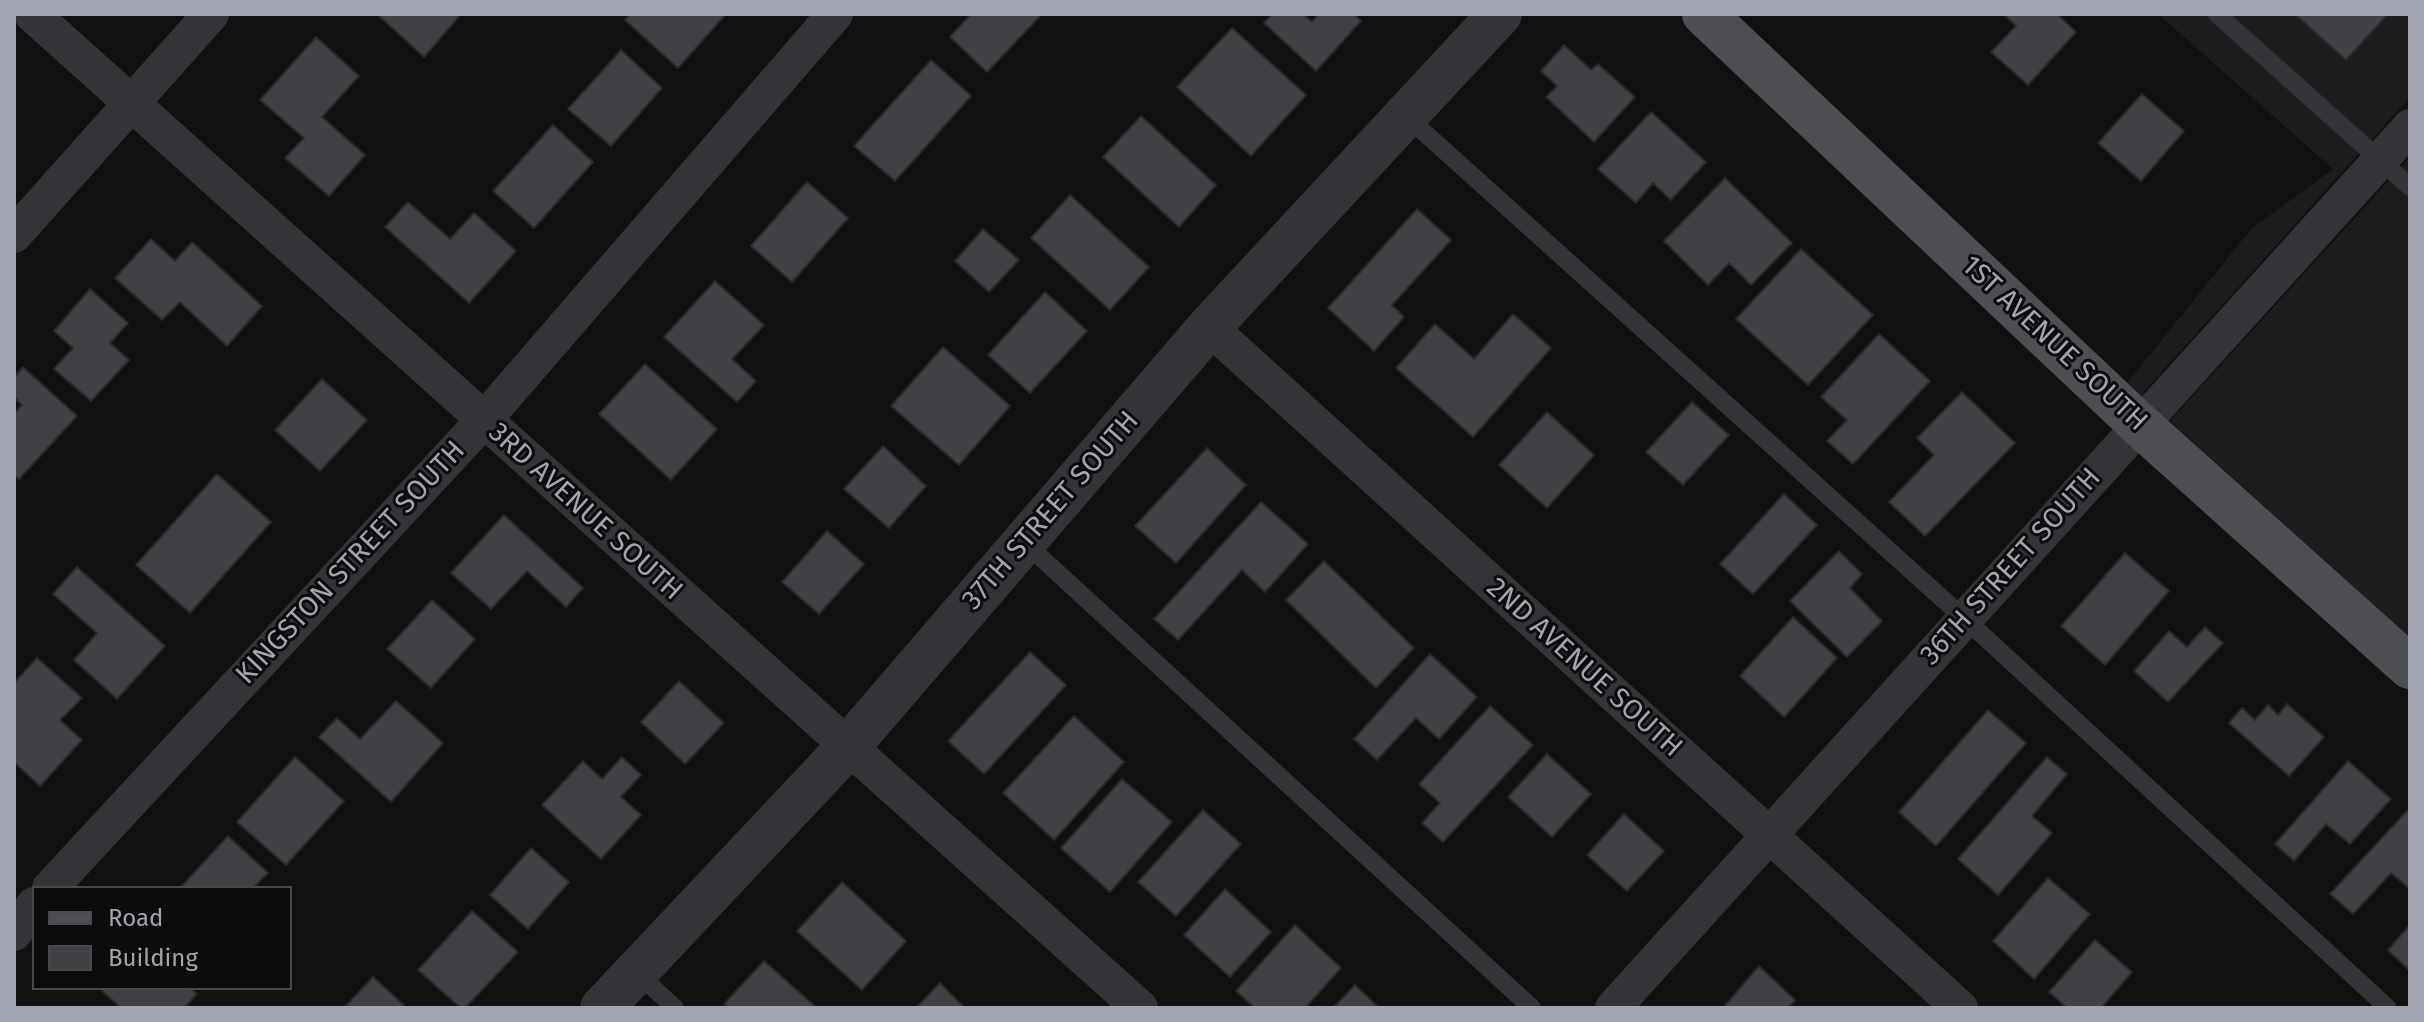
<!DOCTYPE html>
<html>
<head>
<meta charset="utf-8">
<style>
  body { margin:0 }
  #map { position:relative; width:2424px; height:1022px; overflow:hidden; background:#111112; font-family:"Fira Sans",sans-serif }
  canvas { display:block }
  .frame { position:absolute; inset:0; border:16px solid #a3a5b1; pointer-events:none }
  .legend { position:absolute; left:32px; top:886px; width:260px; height:104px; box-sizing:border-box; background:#0c0c0d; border:2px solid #48494f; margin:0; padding:10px 14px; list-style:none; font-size:24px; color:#a3a5b1 }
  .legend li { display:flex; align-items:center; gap:16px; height:40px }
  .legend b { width:40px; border:2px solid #48494f }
</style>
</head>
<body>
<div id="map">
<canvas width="2424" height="1022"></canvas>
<div class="frame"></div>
<ul class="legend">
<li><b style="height:10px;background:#4e4f55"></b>Road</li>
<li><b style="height:22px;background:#404045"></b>Building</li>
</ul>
</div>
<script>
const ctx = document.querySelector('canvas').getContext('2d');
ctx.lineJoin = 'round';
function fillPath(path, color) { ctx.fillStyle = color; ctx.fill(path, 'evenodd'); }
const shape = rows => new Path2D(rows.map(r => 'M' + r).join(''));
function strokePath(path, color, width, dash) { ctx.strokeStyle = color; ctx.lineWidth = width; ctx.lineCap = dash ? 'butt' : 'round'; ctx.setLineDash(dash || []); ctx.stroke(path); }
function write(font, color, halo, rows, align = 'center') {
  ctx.font = font + ' "Fira Sans",sans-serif'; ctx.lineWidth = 6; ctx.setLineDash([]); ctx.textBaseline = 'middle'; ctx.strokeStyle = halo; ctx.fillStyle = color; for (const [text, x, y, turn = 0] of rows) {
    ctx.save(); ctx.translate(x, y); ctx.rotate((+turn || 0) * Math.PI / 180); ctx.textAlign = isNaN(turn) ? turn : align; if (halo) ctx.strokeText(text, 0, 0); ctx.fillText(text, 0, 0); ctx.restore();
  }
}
const built = shape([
  [2158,14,2410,14,2410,97,2141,395,2128,382,2251,229,2333,169],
  [2410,157,2410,638,2170,421]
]);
const building = shape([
  [377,14,461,14,424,57,377,14],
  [630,14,726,14,678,68,625,20,630,14],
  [971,14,1042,14,987,72,950,37,971,14],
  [1272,14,1303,14,1312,22,1319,14,1353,14,1361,21,1316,71,1264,23,1272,14],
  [2004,14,2057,14,2076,32,2028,85,1991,52,2016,26,2004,14],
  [2295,14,2388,14,2346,60,2295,14],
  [1232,28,1306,95,1251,156,1177,87,1232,28],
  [316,37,359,76,322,117,365,155,329,196,285,158,304,138,260,100,316,37],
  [1564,45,1591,70,1598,64,1635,97,1594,142,1546,97,1557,86,1541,71,1564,45],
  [621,50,662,88,611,146,568,109,621,50],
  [931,60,971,96,895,181,854,146,931,60],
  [2142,94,2184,131,2141,181,2098,143,2142,94],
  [1651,112,1706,162,1671,200,1653,183,1636,203,1598,169,1651,112],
  [1141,116,1216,185,1179,227,1103,157,1141,116],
  [553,125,593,162,534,228,493,191,553,125],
  [1725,178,1792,243,1751,285,1729,263,1708,285,1664,241,1725,178],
  [807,182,848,218,792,282,751,246,807,182],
  [1070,195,1149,267,1110,310,1031,238,1070,195],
  [408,202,450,239,474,213,516,251,469,303,385,227,408,202],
  [1417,209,1451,240,1392,305,1404,317,1374,351,1328,308,1417,209],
  [983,229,1019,260,989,292,955,261,983,229],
  [151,239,175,261,192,242,262,306,227,346,180,302,162,320,115,278,151,239],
  [1801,249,1873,315,1808,385,1736,319,1801,249],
  [715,281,764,325,732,359,756,381,737,402,664,337,715,281],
  [90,289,128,323,110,343,129,360,91,401,54,369,73,348,54,331,90,289],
  [1045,292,1087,331,1030,393,988,355,1045,292],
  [1513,314,1551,348,1473,437,1396,368,1435,324,1474,359,1513,314],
  [1879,334,1930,381,1853,464,1827,441,1847,420,1821,397,1879,334],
  [943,347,1010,406,959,465,891,406,943,347],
  [645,364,717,429,671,480,599,414,645,364],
  [23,367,77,416,19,479,14,475,14,414,22,405,14,397,14,378,23,367],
  [322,379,367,420,320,471,275,430,322,379],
  [1962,392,2015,443,1925,536,1889,502,1934,455,1917,438,1962,392],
  [1692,402,1729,435,1683,485,1646,452,1692,402],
  [1547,412,1594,455,1547,508,1499,465,1547,412],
  [883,446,926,486,889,528,844,489,883,446],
  [1207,448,1246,485,1176,563,1135,526,1207,448],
  [217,474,271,522,190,613,136,565,217,474],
  [1784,494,1817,525,1753,594,1720,564,1784,494],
  [1261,502,1308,544,1265,592,1242,570,1178,640,1154,619,1261,502],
  [504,515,583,588,566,607,527,571,491,609,451,573,504,515],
  [827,531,864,564,819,614,782,582,827,531],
  [1839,551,1862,574,1850,588,1882,621,1847,657,1790,601,1839,551],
  [2125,553,2169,591,2105,665,2061,626,2125,553],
  [1324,561,1414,648,1376,688,1286,600,1324,561],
  [77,567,165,646,117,699,74,660,97,633,53,594,77,567],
  [432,600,475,639,431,688,387,649,432,600],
  [1793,617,1837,658,1784,717,1740,676,1793,617],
  [2205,627,2223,643,2168,702,2134,671,2169,631,2187,647,2205,627],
  [1030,652,1066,685,984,774,948,741,1030,652],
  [1430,654,1477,697,1439,739,1416,718,1377,760,1354,739,1430,654],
  [37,658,82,698,60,720,82,740,40,786,14,762,14,683,37,658],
  [679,681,724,723,685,764,641,722,679,681],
  [396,701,443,743,391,802,319,737,337,718,360,739,396,701],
  [2287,704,2324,737,2289,776,2229,723,2242,708,2255,720,2268,705,2278,715,2287,704],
  [1490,706,1533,745,1443,842,1422,823,1440,803,1419,784,1490,706],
  [1988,710,2026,743,1936,846,1899,812,1988,710],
  [1074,716,1124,762,1054,840,1003,793,1074,716],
  [1547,754,1591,794,1552,837,1508,797,1547,754],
  [295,757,344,801,286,865,237,822,295,757],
  [622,757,641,775,621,797,641,815,601,859,542,805,583,761,602,779,622,757],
  [2047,757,2067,774,2032,816,2052,833,1998,895,1958,859,2047,757],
  [2348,761,2391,799,2350,844,2326,824,2294,861,2275,844,2348,761],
  [1122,779,1172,822,1110,892,1061,848,1122,779],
  [1203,810,1241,844,1176,916,1138,882,1203,810],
  [2408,810,2410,812,2410,889,2391,873,2353,914,2330,894,2408,810],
  [1624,814,1664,851,1627,891,1587,855,1624,814],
  [228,836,268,873,253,888,180,888,228,836],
  [531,848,569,882,528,929,490,895,531,848],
  [2048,878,2090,914,2034,979,1993,941,2048,878],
  [842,882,906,941,862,990,797,931,842,882],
  [1225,889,1271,932,1230,977,1184,935,1225,889],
  [472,911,518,952,465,1008,461,1008,418,970,472,911],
  [1295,925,1341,968,1305,1008,1255,1008,1236,991,1295,925],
  [2410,925,2410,971,2388,950,2410,925],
  [2095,940,2132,972,2101,1008,2067,1008,2049,992,2095,940],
  [764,961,817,1008,728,1008,724,1004,764,961],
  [1759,966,1795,1000,1788,1008,1723,1008,1759,966],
  [373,977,407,1008,344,1008,373,977],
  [940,983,965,1008,916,1008,940,983],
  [1355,985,1379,1008,1333,1008,1355,985],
  [99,988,190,988,197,994,184,1008,121,1008,99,988]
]);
const service = shape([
  [2217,14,2410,187],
  [1406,116,1965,619,2388,1008],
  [1024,542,1532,1008],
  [636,972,675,1008]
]);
const minor = shape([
  [32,14,1140,1008],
  [14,235,211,14],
  [1209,327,1960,1008],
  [50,888,483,421,835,14],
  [14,933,34,905],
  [1613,1008,2410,127]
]);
const tertiary = shape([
  [602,1008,847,748,1209,327,1500,14]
]);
const primary = shape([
  [1704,14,2140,425,2410,667]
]);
const streetNames = [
  ["1ST AVENUE SOUTH",2054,344,43],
  ["37TH STREET SOUTH",1051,511,-49],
  ["3RD AVENUE SOUTH",585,512,42],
  ["KINGSTON STREET SOUTH",351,563,-47],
  ["36TH STREET SOUTH",2011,567,-48],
  ["2ND AVENUE SOUTH",1584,668,42]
];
fillPath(built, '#1d1d1f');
fillPath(building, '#404045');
strokePath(building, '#2b2b2e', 2);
strokePath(service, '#343438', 18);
strokePath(minor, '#343438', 36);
strokePath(tertiary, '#343438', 44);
strokePath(primary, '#4e4f55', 44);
write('28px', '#a3a5b1', '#0c0c0d', streetNames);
</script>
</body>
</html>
